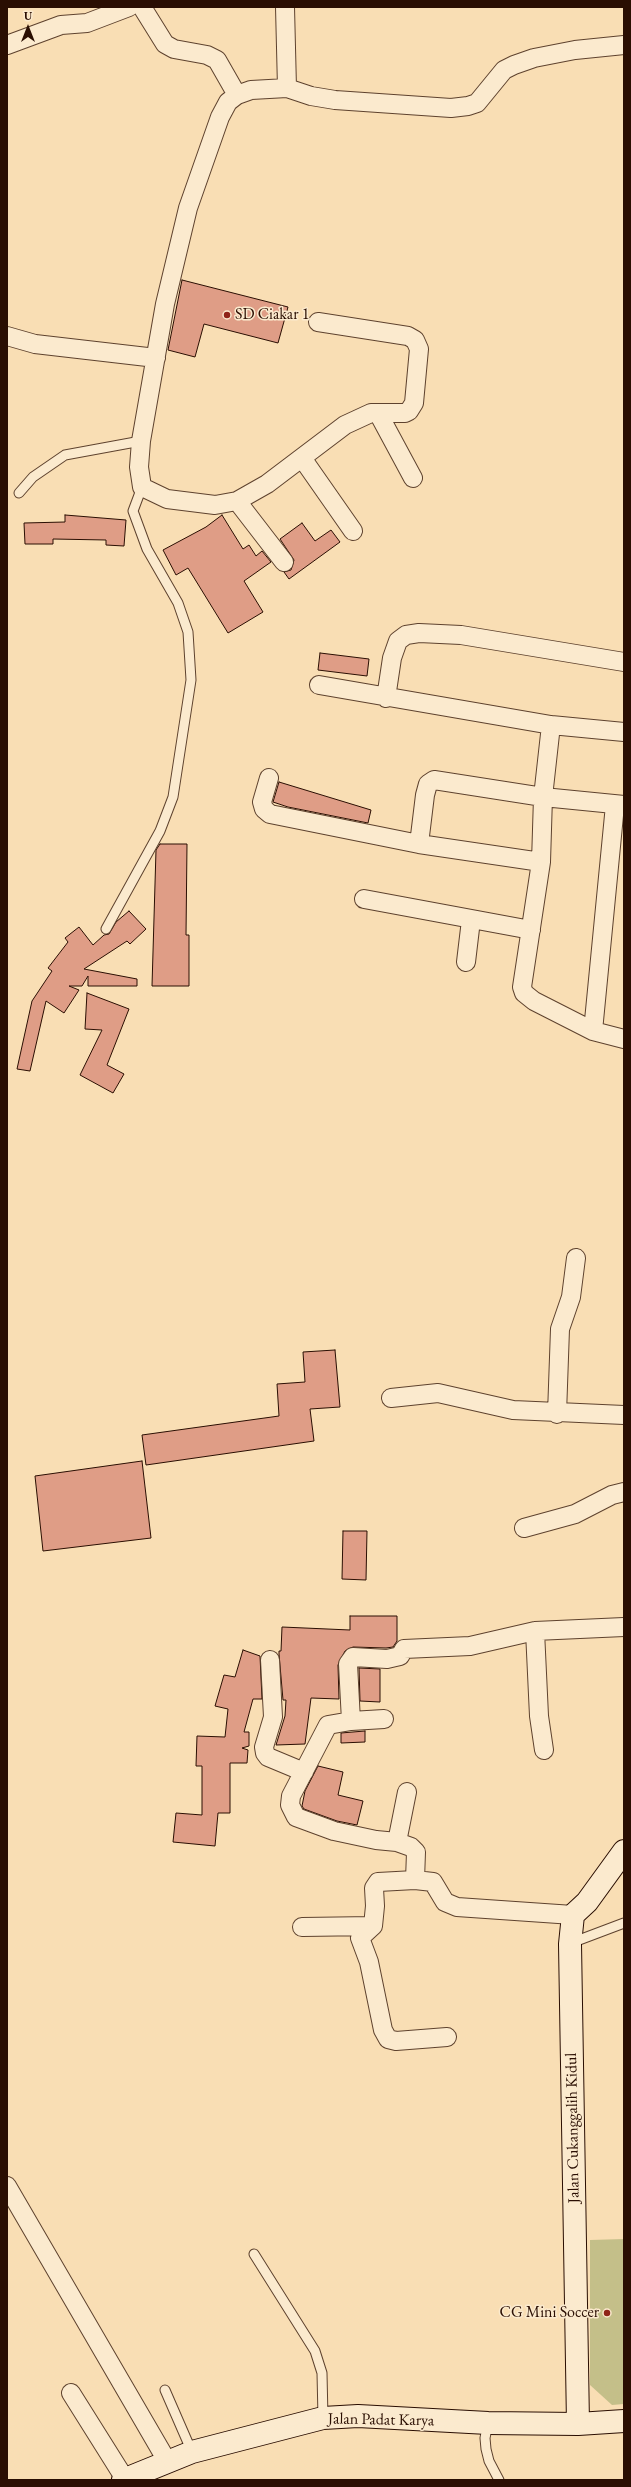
<!DOCTYPE html>
<html>
<head>
<meta charset="utf-8">
<style>
  body { margin:0 }
  #map { position:relative; width:631px; height:2487px; overflow:hidden; background:#f9deb4; font-family:"EB Garamond",serif }
  canvas { display:block }
  .frame { position:absolute; inset:0; border:8px solid #2a0e02; pointer-events:none }
  .north { position:absolute; left:8px; top:8px; width:40px; height:40px; -webkit-text-stroke:3px #fbeace; paint-order:stroke; rotate:0deg; font-size:11px; font-weight:700; line-height:16px; text-align:center; color:#2a0e02 }
  .north::after { content:''; display:block; margin:auto; width:14px; height:18px; background:#2a0e02; clip-path:polygon(50% 0,100% 100%,50% 72%,0 100%) }
</style>
</head>
<body>
<div id="map">
<canvas width="631" height="2487"></canvas>
<div class="frame"></div>
<div class="north">U</div>
</div>
<script>
const ctx = document.querySelector('canvas').getContext('2d');
ctx.lineJoin = 'round';
function fillPath(path, color) { ctx.fillStyle = color; ctx.fill(path, 'evenodd'); }
const shape = rows => new Path2D(rows.map(r => 'M' + r).join(''));
function strokePath(path, color, width, dash) { ctx.strokeStyle = color; ctx.lineWidth = width; ctx.lineCap = dash ? 'butt' : 'round'; ctx.setLineDash(dash || []); ctx.stroke(path); }
function write(font, color, halo, rows, align = 'center') {
  ctx.font = font + ' "EB Garamond",serif'; ctx.lineWidth = 3; ctx.setLineDash([]); ctx.textBaseline = 'middle'; ctx.strokeStyle = halo; ctx.fillStyle = color; for (const [text, x, y, turn = 0] of rows) {
    ctx.save(); ctx.translate(x, y); ctx.rotate((+turn || 0) * Math.PI / 180); ctx.textAlign = isNaN(turn) ? turn : align; if (halo) ctx.strokeText(text, 0, 0); ctx.fillText(text, 0, 0); ctx.restore();
  }
}
const green = shape([
  [624,2239,624,2404,612,2405,590,2385,590,2240]
]);
const building = shape([
  [182,280,288,307,278,343,204,324,195,357,168,350,182,280],
  [65,515,126,520,124,546,106,545,106,540,53,539,53,544,25,544,24,523,65,522,65,515],
  [222,515,243,549,249,545,256,556,262,551,271,562,244,581,263,612,228,633,188,568,176,575,163,550,206,527,222,515],
  [302,523,315,541,331,530,340,542,289,579,284,572,291,570,294,560,280,539,302,523],
  [320,653,369,659,367,676,318,670,320,653],
  [279,782,371,810,368,823,288,807,273,802,279,782],
  [160,844,187,844,186,935,189,935,189,986,152,986,156,850,160,844],
  [129,911,146,929,130,944,127,941,84,969,137,979,137,986,88,986,88,976,82,986,69,986,79,990,64,1013,46,1001,30,1071,17,1069,32,1001,52,971,48,968,68,942,65,938,79,927,93,945,104,935,109,934,116,922,129,911],
  [87,993,129,1009,107,1065,124,1074,113,1093,80,1075,102,1030,85,1029,87,993],
  [335,1350,340,1407,310,1409,314,1441,146,1465,142,1435,279,1416,277,1384,305,1382,303,1352,335,1350],
  [142,1461,151,1538,43,1551,35,1476,142,1461],
  [343,1531,367,1531,366,1580,342,1579,343,1531],
  [350,1616,397,1616,397,1641,393,1647,386,1648,353,1647,345,1651,338,1665,339,1699,311,1698,305,1744,276,1745,285,1716,286,1700,283,1700,279,1654,279,1651,281,1651,282,1627,350,1630,350,1616],
  [243,1650,260,1656,262,1699,253,1699,244,1732,249,1732,249,1746,242,1748,248,1750,247,1763,230,1763,230,1813,218,1813,215,1846,173,1842,176,1813,202,1815,202,1766,196,1766,197,1736,225,1737,228,1709,215,1706,224,1675,235,1677,243,1650],
  [359,1668,380,1669,380,1702,360,1701,359,1668],
  [365,1731,365,1742,341,1743,341,1733,365,1731],
  [318,1766,343,1772,338,1795,363,1801,357,1825,337,1821,304,1809,302,1806,305,1791,318,1766]
]);
const lane = shape([
  [19,493,33,477,65,455,141,441],
  [106,929,160,831,173,797,191,680,188,632,178,603,147,549,133,511,142,487],
  [571,1943,624,1923],
  [254,2254,315,2351,322,2373,323,2418],
  [165,2390,192,2452],
  [488,2423,485,2438,486,2449,489,2461,499,2480]
]);
const street = shape([
  [142,7,165,44,174,49,207,55,217,60,237,95],
  [285,7,287,88,251,90,237,95,228,102,220,117,188,208,165,304,141,441,139,467,142,487,167,499,215,505,237,501,267,484,345,425,371,413,405,413,409,411,414,403,419,349,415,340,408,336,318,322],
  [7,45,61,25,87,23,129,7],
  [287,88,311,96,335,100,451,108,468,106,477,103,504,70,514,65,534,58,575,50,624,45],
  [7,336,35,344,156,358],
  [378,413,413,478],
  [302,458,353,531],
  [237,501,284,562],
  [319,685,551,725,624,732],
  [386,698,392,658,398,641,406,635,419,633,461,635,624,662],
  [551,725,543,797,541,862,522,987,524,993,534,1001,593,1031,624,1039],
  [269,778,262,802,264,809,270,814,419,844,541,862],
  [419,844,425,795,428,784,434,780,543,797,624,805],
  [364,899,531,930],
  [466,962,471,920],
  [593,1031,615,805],
  [391,1398,438,1393,513,1410,624,1415],
  [557,1414,560,1329,571,1297,576,1258],
  [524,1528,575,1514,612,1495,624,1492],
  [535,1631,539,1716,544,1750],
  [270,1660,273,1717,264,1747,265,1753,268,1757,304,1772],
  [384,1719,351,1721,328,1725,291,1796,290,1805,296,1817,334,1831,376,1840,397,1842,411,1847,416,1852,415,1880],
  [351,1721,348,1664,353,1657,387,1659,400,1656,404,1649,470,1646,535,1631,624,1627],
  [397,1842,407,1792],
  [302,1927,373,1926],
  [447,2037,396,2041,388,2039,383,2030,369,1962,360,1938,373,1926,375,1906,374,1888,378,1882,415,1880,433,1882,445,1902,457,1907,573,1915],
  [7,2186,167,2461],
  [71,2393,125,2479]
]);
const secondary = shape([
  [578,2424,570,1944,573,1915,587,1902,624,1851],
  [123,2480,192,2452,323,2418,358,2416,488,2423,578,2424,624,2421]
]);
const markers = [
  [227,315,4,"#8f2418"],
  [607,2313,4,"#8f2418"]
];
const poiNames = [
  ["SD Ciakar 1",235,315],
  ["CG Mini Soccer",599,2313,"right"]
];
const streetNames = [
  ["Jalan Cukanggalih Kidul",573,2128,-91],
  ["Jalan Padat Karya",381,2420,1]
];
fillPath(green, '#c4bf89');
fillPath(building, '#df9d86');
strokePath(building, '#2a0e02', 1);
strokePath(lane, '#5e422e', 11);
strokePath(street, '#5e422e', 20);
strokePath(secondary, '#2a0e02', 24);
strokePath(lane, '#fbeace', 9);
strokePath(street, '#fbeace', 18);
strokePath(secondary, '#fbeace', 22);
for (const [x, y, r, color] of markers) { const dot = new Path2D(); dot.arc(x, y, r, 0, 2 * Math.PI); ctx.fillStyle = color; ctx.fill(dot); strokePath(dot, '#fbeace', 1.5); }
write('16px', '#2a0e02', '#fbeace', poiNames, 'left');
write('16px', '#2a0e02', '#fbeace', streetNames);
</script>
</body>
</html>
